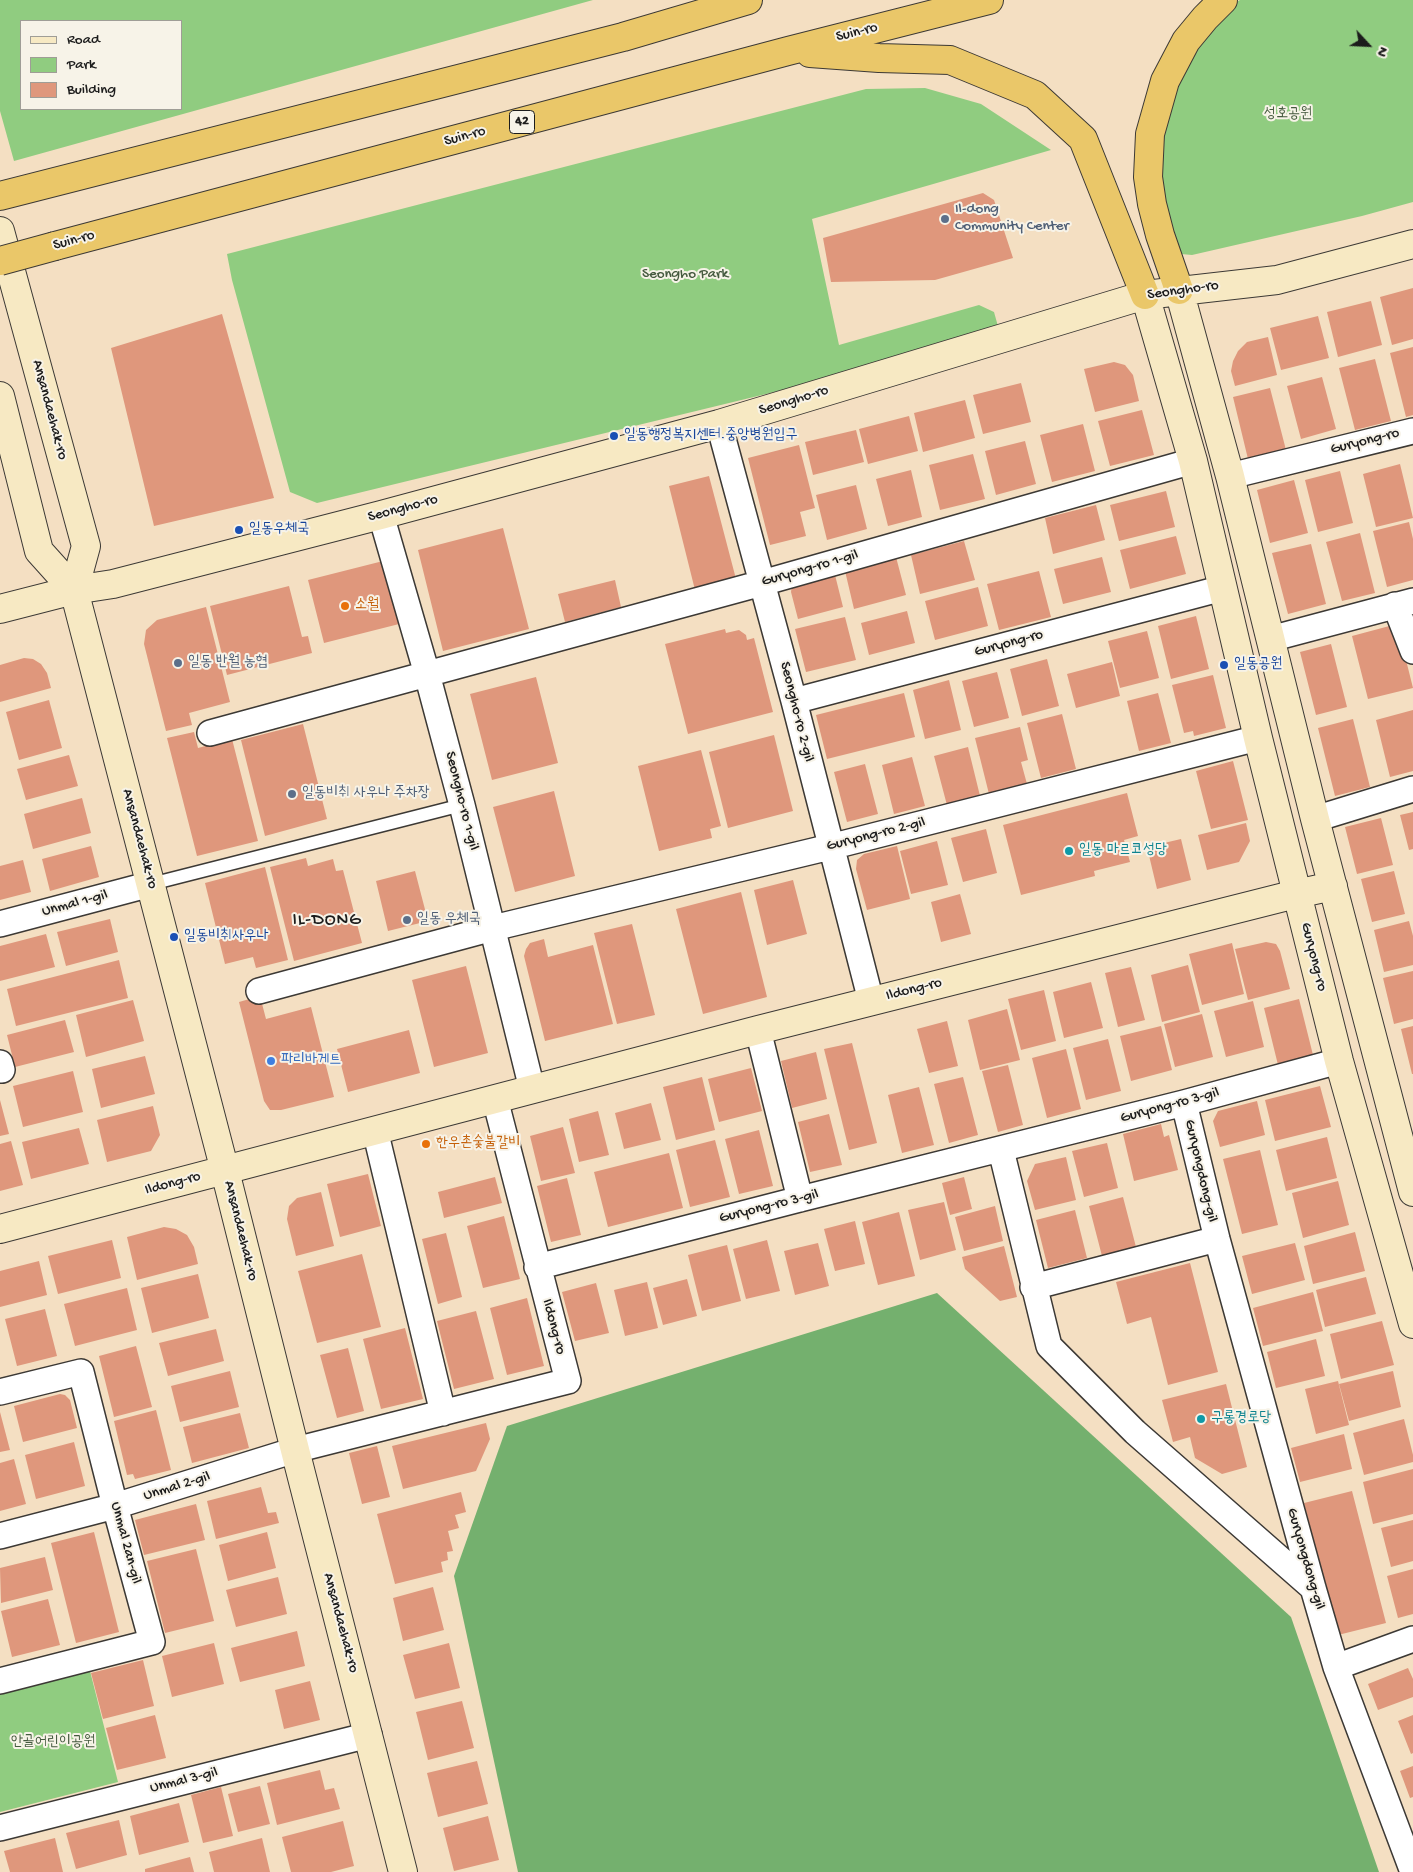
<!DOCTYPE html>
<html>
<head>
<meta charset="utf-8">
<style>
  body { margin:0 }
  #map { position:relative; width:1413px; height:1872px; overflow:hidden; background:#f4dfc2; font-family:"Gochi Hand",sans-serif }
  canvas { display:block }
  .legend { position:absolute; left:20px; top:20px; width:162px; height:90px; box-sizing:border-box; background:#f7f3e8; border:1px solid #9f9d96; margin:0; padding:6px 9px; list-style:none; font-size:15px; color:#1c1c1c }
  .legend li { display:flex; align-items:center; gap:10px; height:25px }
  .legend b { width:25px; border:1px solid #9f9d96 }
  .north { position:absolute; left:1343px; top:20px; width:50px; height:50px; -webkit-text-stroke:4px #f7f3e8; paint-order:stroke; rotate:115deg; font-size:14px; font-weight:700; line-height:20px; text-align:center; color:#1c1c1c }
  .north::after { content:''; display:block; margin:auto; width:18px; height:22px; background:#1c1c1c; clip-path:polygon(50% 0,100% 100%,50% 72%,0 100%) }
</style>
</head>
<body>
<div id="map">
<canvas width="1413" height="1872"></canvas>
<ul class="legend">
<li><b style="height:6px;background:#f7e9c3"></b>Road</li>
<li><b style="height:14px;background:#90cc80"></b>Park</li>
<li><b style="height:14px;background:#df977c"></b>Building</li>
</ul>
<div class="north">N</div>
</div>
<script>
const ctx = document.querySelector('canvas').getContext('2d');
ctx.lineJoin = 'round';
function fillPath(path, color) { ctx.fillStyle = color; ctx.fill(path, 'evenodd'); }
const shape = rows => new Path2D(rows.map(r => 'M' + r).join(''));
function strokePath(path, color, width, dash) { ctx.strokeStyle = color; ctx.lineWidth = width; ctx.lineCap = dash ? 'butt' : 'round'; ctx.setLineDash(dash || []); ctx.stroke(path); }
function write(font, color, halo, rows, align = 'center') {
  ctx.font = font + ' "Gochi Hand","Poor Story",sans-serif'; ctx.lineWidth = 4; ctx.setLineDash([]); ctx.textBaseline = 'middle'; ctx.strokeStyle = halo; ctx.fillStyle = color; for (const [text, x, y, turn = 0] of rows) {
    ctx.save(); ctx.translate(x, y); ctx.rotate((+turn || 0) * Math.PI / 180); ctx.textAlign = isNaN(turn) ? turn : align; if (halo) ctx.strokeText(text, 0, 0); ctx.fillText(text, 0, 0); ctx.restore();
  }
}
const green = shape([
  [0,0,593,0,14,161,0,111],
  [21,21,181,21,181,109,21,109],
  [1240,0,1413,0,1413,202,1362,216,1192,255,1170,253,1155,205,1159,135,1173,82,1226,8],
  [925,88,981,104,1051,150,812,219,839,345,979,305,994,312,1001,337,317,503,290,492,232,280,227,254,866,89],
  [89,1667,118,1782,0,1812,0,1690]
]);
const forest = shape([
  [937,1293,1291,1617,1379,1872,518,1872,454,1576,507,1426]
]);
const building = shape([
  [983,193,994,200,1013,258,935,280,831,282,823,238],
  [1413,288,1413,339,1392,345,1380,297],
  [1371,301,1382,345,1338,357,1327,312],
  [222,314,274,498,154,526,111,348],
  [1318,316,1329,358,1281,370,1270,328],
  [1268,337,1277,375,1235,386,1231,371,1233,361,1238,351,1247,342],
  [1413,347,1413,415,1406,417,1390,353],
  [1375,359,1391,421,1355,430,1339,368],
  [1114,362,1125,365,1133,375,1139,401,1095,412,1084,369],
  [1322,377,1336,429,1301,439,1287,386],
  [1021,383,1031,422,983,434,973,395],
  [1270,388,1286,450,1248,459,1233,397],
  [965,400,975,438,923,452,914,413],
  [1142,410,1154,455,1110,466,1098,421],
  [909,416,918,451,868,464,859,429],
  [1083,424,1095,471,1052,482,1040,435],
  [856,430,864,462,813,475,805,442],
  [1025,441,1036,484,996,495,985,451],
  [799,445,815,508,800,512,806,536,770,545,748,458],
  [973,454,985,499,940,510,929,465],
  [1400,464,1413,518,1376,527,1363,474],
  [911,470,922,517,888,526,876,479],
  [1340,471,1353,523,1318,532,1305,480],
  [709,476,736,579,695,590,669,486],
  [1294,480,1308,533,1270,543,1257,490],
  [856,485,867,529,827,540,816,495],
  [1166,491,1175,527,1119,541,1110,505],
  [1096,505,1105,540,1053,554,1045,518],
  [1409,522,1413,539,1413,580,1387,587,1373,531],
  [503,528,529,629,443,651,418,550],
  [1360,533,1375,593,1342,601,1326,542],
  [1176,536,1186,574,1130,589,1120,550],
  [964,541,975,580,920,594,911,555],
  [1311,544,1326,604,1288,614,1272,553],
  [896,557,906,595,854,609,845,571],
  [1102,557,1111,592,1063,604,1054,569],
  [391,559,407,622,324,643,308,580],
  [834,571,843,607,798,619,791,592,792,585],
  [1039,571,1051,617,999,630,987,584],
  [615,580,621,607,565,622,558,594],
  [289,586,302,637,308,636,312,653,227,675,210,606],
  [978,587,988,626,935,640,925,601],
  [206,607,230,702,189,713,192,725,166,731,144,644,146,630,157,620],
  [907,611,915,643,869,655,861,623],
  [1196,616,1209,669,1171,679,1158,626],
  [845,617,856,660,806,672,795,629],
  [1397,624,1413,688,1368,699,1352,636],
  [725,629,726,633,739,630,746,635,747,640,754,638,773,712,688,734,665,644],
  [1147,631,1159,678,1120,688,1108,641],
  [1331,644,1347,707,1316,715,1300,652],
  [24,658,33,659,41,664,47,673,51,688,0,702,0,665],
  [1047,659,1059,706,1022,716,1010,669],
  [1112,662,1120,696,1076,708,1067,674],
  [997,672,1009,718,974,727,962,681],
  [1213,675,1226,728,1194,736,1193,731,1184,733,1172,685],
  [536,677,558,763,492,780,470,694],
  [949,680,961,730,925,739,913,690],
  [904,693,915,737,827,759,816,715],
  [1158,693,1171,743,1139,751,1127,701],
  [49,700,62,748,19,760,6,712],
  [1413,710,1413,771,1390,777,1376,720],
  [1062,714,1076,769,1041,778,1027,723],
  [1353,719,1370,787,1335,796,1318,728],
  [303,724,327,819,265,836,241,740],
  [1020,727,1028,760,1021,762,1027,784,989,794,975,738],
  [194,732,198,748,232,739,258,841,197,856,167,738],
  [774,735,793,811,728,828,709,752],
  [968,747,981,800,948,809,934,756],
  [701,750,721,826,710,829,712,838,659,851,638,766],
  [69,755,78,786,26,800,17,769],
  [912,757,925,806,894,814,882,765],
  [1233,761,1248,820,1211,829,1196,771],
  [865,764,878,814,847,822,834,772],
  [554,791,575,876,515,892,493,807],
  [1127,793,1138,836,1124,840,1130,862,1094,871,1095,876,1021,895,1003,825],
  [82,798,91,833,33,849,24,814],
  [1413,812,1413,849,1409,850,1400,815],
  [1381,818,1393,865,1357,874,1345,827],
  [1246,823,1250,841,1239,862,1207,870,1198,835],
  [986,829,997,873,963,882,951,838],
  [1181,839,1191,880,1157,889,1147,847],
  [937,841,948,885,911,894,900,851],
  [91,846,99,877,50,891,42,859],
  [897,846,910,899,867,910,856,869,857,860,864,854],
  [306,858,308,866,333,859,336,871,343,870,362,943,294,961,270,867],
  [23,860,31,892,0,900,0,866],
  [265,867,288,960,256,968,253,957,225,964,205,883],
  [415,871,428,921,388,931,376,881],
  [1394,871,1405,914,1372,922,1361,879],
  [793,880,807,934,767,945,754,890],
  [741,892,767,997,703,1014,676,909],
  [960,894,971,934,941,942,931,902],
  [110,919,118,952,66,966,57,932],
  [1409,921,1413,936,1413,965,1384,972,1374,930],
  [632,924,655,1015,617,1024,594,933],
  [46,934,55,967,0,981,0,946],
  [544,939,548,957,593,945,613,1024,545,1041,524,956,526,949,530,943],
  [1266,942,1276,944,1280,951,1290,989,1248,1000,1235,949],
  [1232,943,1244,994,1202,1005,1189,954],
  [119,960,128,998,16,1026,7,989],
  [1188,965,1200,1012,1162,1022,1151,975],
  [466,966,488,1053,434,1067,412,980],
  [1131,967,1145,1020,1118,1027,1105,973],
  [1413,971,1413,1019,1394,1024,1383,978],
  [1091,982,1103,1028,1064,1038,1053,992],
  [1044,990,1056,1041,1021,1050,1008,999],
  [260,996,266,1019,311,1007,334,1097,281,1110,270,1110,264,1101,239,1002],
  [1299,999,1313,1055,1278,1065,1264,1008],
  [133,1000,144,1041,86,1057,76,1015],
  [1253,1001,1264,1047,1226,1057,1214,1011],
  [1007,1009,1020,1060,980,1070,968,1020],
  [1202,1014,1213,1057,1175,1067,1164,1024],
  [65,1020,74,1052,15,1067,7,1035],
  [947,1021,958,1066,929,1073,917,1029],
  [1161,1026,1172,1070,1131,1081,1120,1036],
  [1413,1026,1413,1074,1412,1074,1401,1029],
  [409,1030,420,1073,348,1092,337,1049],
  [1108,1039,1121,1091,1086,1100,1073,1048],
  [852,1043,877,1143,849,1150,824,1049],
  [1066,1049,1081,1109,1047,1118,1032,1058],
  [816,1052,827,1099,792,1108,781,1061],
  [145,1056,155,1094,101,1108,92,1069],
  [1008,1065,1023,1125,998,1132,982,1071],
  [751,1068,762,1111,719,1122,708,1079],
  [73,1071,83,1112,23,1127,13,1086],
  [702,1077,715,1130,676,1140,663,1087],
  [963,1077,978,1135,949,1143,934,1084],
  [1320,1086,1331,1127,1275,1141,1265,1100],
  [919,1087,934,1145,902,1153,888,1095],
  [0,1100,9,1134,0,1136],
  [1257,1101,1265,1135,1220,1147,1213,1121,1218,1111],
  [651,1103,661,1140,624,1149,615,1113],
  [153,1106,160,1135,151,1151,107,1162,97,1120],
  [598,1111,609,1155,579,1162,569,1119],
  [829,1114,842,1165,810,1172,798,1122],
  [1161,1124,1164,1137,1169,1135,1178,1170,1134,1181,1123,1134],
  [563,1127,575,1173,541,1181,530,1136],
  [79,1128,89,1164,31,1179,22,1142],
  [759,1130,773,1186,739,1194,725,1139],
  [1327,1137,1337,1178,1286,1191,1276,1150],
  [715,1140,730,1197,690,1207,676,1150],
  [11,1141,23,1185,0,1191,0,1144],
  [1107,1143,1118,1188,1084,1197,1072,1151],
  [1260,1150,1278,1225,1242,1234,1223,1159],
  [669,1153,683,1208,608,1227,594,1172],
  [1066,1157,1076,1200,1035,1210,1027,1181,1035,1164],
  [368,1174,381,1226,340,1237,327,1184],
  [495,1177,502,1203,444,1218,438,1192],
  [964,1177,972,1209,950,1215,942,1183],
  [567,1178,581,1235,551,1242,537,1186],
  [1338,1181,1349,1225,1303,1238,1292,1193],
  [321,1192,334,1246,296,1256,287,1219,289,1206,297,1198],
  [1123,1197,1136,1247,1102,1256,1089,1206],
  [944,1202,956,1250,920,1260,908,1210],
  [995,1206,1003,1241,964,1251,955,1217],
  [1075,1210,1087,1258,1048,1268,1036,1220],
  [899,1212,915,1276,878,1285,862,1222],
  [504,1216,520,1279,483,1288,467,1226],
  [855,1221,865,1264,835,1271,824,1229],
  [164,1227,176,1229,187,1235,194,1247,198,1264,137,1280,127,1237],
  [1355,1232,1365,1271,1313,1284,1304,1246],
  [446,1233,462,1297,438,1304,422,1239],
  [112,1240,121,1278,58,1294,48,1256],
  [767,1240,780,1291,746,1299,733,1249],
  [818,1243,829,1286,795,1295,784,1251],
  [1295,1243,1305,1280,1252,1294,1242,1256],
  [727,1245,741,1301,702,1311,688,1255],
  [1004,1246,1017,1297,1000,1301,965,1269,962,1257],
  [362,1254,381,1327,317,1343,298,1271],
  [39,1261,47,1295,0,1307,0,1271],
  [1190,1263,1218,1372,1168,1385,1151,1317,1127,1324,1116,1282],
  [198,1274,209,1318,152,1333,141,1288],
  [1366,1277,1376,1314,1325,1327,1316,1290],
  [687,1279,697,1316,663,1325,653,1288],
  [647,1282,658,1328,625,1336,614,1290],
  [596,1283,609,1333,575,1341,562,1292],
  [127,1288,137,1330,75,1346,64,1304],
  [1313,1292,1323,1331,1263,1346,1253,1308],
  [527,1298,544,1366,507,1375,490,1308],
  [45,1309,57,1356,17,1366,5,1319],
  [476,1311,494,1379,454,1389,437,1321],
  [1382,1321,1394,1365,1341,1379,1330,1334],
  [405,1328,423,1399,381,1409,363,1339],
  [216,1329,224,1361,168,1376,159,1343],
  [1316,1339,1325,1376,1276,1388,1267,1352],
  [136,1346,152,1407,114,1417,99,1356],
  [348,1348,364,1411,337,1418,320,1355],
  [230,1371,239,1407,180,1422,171,1386],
  [1393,1371,1401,1407,1349,1421,1339,1384],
  [1338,1381,1349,1425,1316,1434,1305,1389],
  [1226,1384,1247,1467,1222,1474,1195,1458,1190,1437,1173,1442,1162,1400],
  [60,1394,65,1395,70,1400,77,1428,23,1442,14,1406],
  [156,1410,171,1470,135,1479,133,1474,127,1475,114,1421],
  [0,1412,10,1450,0,1452],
  [240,1413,249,1448,192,1463,183,1427],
  [1404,1419,1413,1455,1413,1462,1364,1475,1353,1433],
  [486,1423,490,1439,476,1471,403,1489,392,1446],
  [1344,1434,1352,1469,1300,1482,1291,1448],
  [74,1442,85,1486,36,1499,25,1455],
  [377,1446,390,1497,362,1504,349,1453],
  [14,1459,26,1504,0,1511,0,1463],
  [1413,1469,1413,1514,1373,1524,1363,1482],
  [261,1487,268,1513,276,1512,279,1523,216,1539,207,1501],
  [1352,1491,1386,1623,1338,1635,1304,1503],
  [461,1492,466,1512,455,1515,459,1528,448,1531,453,1551,447,1552,448,1560,441,1562,443,1572,395,1584,377,1514],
  [196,1504,205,1540,144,1555,135,1520],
  [1413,1520,1413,1561,1391,1567,1381,1528],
  [94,1532,119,1632,76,1643,51,1543],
  [267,1532,276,1568,228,1581,219,1545],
  [196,1549,214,1621,165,1633,147,1561],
  [45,1557,53,1590,1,1603,0,1568],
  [1413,1569,1413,1614,1398,1618,1387,1576],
  [278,1577,287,1614,236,1627,226,1590],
  [433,1587,444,1630,403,1641,393,1598],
  [48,1599,60,1645,12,1657,1,1611],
  [297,1631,305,1666,240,1682,231,1648],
  [214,1643,224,1684,172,1697,162,1656],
  [449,1643,460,1688,415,1699,403,1655],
  [143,1660,154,1706,103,1719,91,1673],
  [1408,1668,1413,1679,1413,1697,1378,1710,1368,1684],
  [310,1681,320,1720,284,1729,275,1690],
  [462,1701,474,1748,428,1760,416,1712],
  [155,1715,166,1758,117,1770,106,1728],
  [1413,1715,1413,1753,1411,1754,1398,1721],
  [477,1761,488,1804,438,1817,427,1773],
  [1413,1766,1413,1797,1410,1798,1400,1771],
  [320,1770,325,1790,334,1788,340,1809,277,1825,267,1783],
  [260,1786,270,1824,238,1832,228,1794],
  [221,1787,233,1836,203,1843,191,1795],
  [179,1803,189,1842,139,1855,130,1816],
  [488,1816,499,1860,454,1871,443,1828],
  [119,1820,127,1855,76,1869,66,1833],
  [343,1821,354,1866,331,1872,291,1872,282,1837],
  [55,1838,63,1872,10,1872,4,1851],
  [262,1838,270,1872,214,1872,209,1852],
  [190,1857,194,1872,145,1872,145,1869]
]);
const lane = shape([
  [151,884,462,805]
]);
const street = shape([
  [719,424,794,701,871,1001],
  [1230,476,1413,431],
  [381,515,427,674,462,805,532,1089],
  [1395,605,1413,651],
  [1270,639,1413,601],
  [794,701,1223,588],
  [210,733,762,583,1193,461],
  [1315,819,1413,789],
  [0,924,151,884],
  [259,991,493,928,830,847,1258,738],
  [758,1030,800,1199],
  [0,1063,2,1070,0,1070],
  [1184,1103,1217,1239,1313,1588,1336,1667,1413,1872],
  [375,1130,443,1413],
  [1001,1150,1049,1346,1135,1432,1313,1588],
  [537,1267,800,1199,1184,1103,1339,1061],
  [1033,1287,1217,1239],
  [0,1392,81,1372,115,1506,152,1642,0,1681],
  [0,1536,115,1506,295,1450,568,1381,495,1099],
  [1336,1667,1413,1639],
  [0,1828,369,1735]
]);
const secondary = shape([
  [0,231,86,546,74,590],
  [1179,290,1230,476,1315,819,1413,1192],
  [1145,295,1193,461,1258,738,1339,1061,1413,1324],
  [0,396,39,551,74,590,225,1171,295,1450,403,1872],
  [0,609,74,590,113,584,381,515,719,424,1145,295,1277,280,1413,244],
  [0,1229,758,1030,1296,894,1333,886]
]);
const highway = shape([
  [810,53,879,58,950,60,1035,95,1083,139,1145,295],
  [0,196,623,37,748,0],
  [55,246,788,51,989,0],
  [1179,290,1160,235,1152,204,1148,177,1150,134,1165,81,1186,41,1205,18,1223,0]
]);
const highwayBridge = shape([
  [0,261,55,246]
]);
const markers = [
  [945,219,5,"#5c6f8a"],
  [614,436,5,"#1a4fb4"],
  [239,530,5,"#1a4fb4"],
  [345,606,5,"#e8710a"],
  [178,663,5,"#5c6f8a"],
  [1224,665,5,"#1a4fb4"],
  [292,794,5,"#5c6f8a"],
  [1069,851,5,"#0f9aa8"],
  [407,920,5,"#5c6f8a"],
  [174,937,5,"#1a4fb4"],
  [271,1061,5,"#3f7fe0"],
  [426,1144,5,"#e8710a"],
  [1201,1419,5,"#0f9aa8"]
];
const shields = [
  [522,122,25]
];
const shieldNames = [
  ["42",522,122]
];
const streetNames = [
  ["Suin-ro",857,33,-14],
  ["Suin-ro",465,137,-15],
  ["Suin-ro",74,241,-15],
  ["Seongho-ro",1183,291,-8],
  ["Seongho-ro",794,401,-17],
  ["Ansandaehak-ro",49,410,75],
  ["Guryong-ro",1365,442,-14],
  ["Seongho-ro",403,509,-15],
  ["Guryong-ro 1-gil",810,569,-16],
  ["Guryong-ro",1009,644,-15],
  ["Seongho-ro 2-gil",796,712,76],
  ["Seongho-ro 1-gil",461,801,76],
  ["Guryong-ro 2-gil",876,835,-14],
  ["Ansandaehak-ro",139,839,75],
  ["Unmal 1-gil",75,904,-15],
  ["Guryong-ro",1313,957,76],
  ["Ildong-ro",914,990,-14],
  ["Guryong-ro 3-gil",1170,1106,-15],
  ["Guryongdong-gil",1200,1171,77],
  ["Ildong-ro",173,1184,-15],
  ["Guryong-ro 3-gil",769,1207,-14],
  ["Ansandaehak-ro",240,1231,76],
  ["Ildong-ro",553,1327,75],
  ["Unmal 2-gil",177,1487,-17],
  ["Unmal 2an-gil",125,1543,75],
  ["Guryongdong-gil",1305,1559,74],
  ["Ansandaehak-ro",340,1623,75],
  ["Unmal 3-gil",184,1781,-14]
];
const parkNames = [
  ["성호공원",1288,115],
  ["Seongho Park",685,275],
  ["안골어린이공원",53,1743]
];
const serviceNames = [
  ["Il-dong",955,210],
  ["Community Center",955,227],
  ["일동 반월 농협",188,663],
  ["일동비취 사우나 주차장",302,794],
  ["일동 우체국",417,920]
];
const transitNames = [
  ["일동행정복지센터.중앙병원입구",624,436],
  ["일동우체국",249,530],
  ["일동공원",1234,665],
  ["일동비취사우나",184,937]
];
const foodNames = [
  ["소월",355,606],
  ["한우촌숯불갈비",436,1144]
];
const cultureNames = [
  ["일동 마르코성당",1079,851],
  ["구롱경로당",1211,1419]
];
const shopNames = [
  ["파리바게트",281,1061]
];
const quarterNames = [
  ["IL-DONG",327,921]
];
fillPath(green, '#90cc80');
fillPath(forest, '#74b06e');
fillPath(building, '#df977c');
strokePath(lane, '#3c3935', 15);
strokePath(street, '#3c3935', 28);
strokePath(secondary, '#3c3935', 30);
strokePath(highway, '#3c3935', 30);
strokePath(lane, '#fff', 12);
strokePath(street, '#fff', 25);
strokePath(secondary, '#f7e9c3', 28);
strokePath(highway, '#eac769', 28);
strokePath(highwayBridge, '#3c3935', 30, []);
strokePath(highwayBridge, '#eac769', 28);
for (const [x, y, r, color] of markers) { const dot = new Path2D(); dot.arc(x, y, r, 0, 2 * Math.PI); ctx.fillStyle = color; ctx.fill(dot); strokePath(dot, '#f7f3e8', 2); }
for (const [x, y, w] of shields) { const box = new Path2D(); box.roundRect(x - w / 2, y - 11.5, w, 23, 4); ctx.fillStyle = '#f7f3e8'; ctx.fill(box); strokePath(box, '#1c1c1c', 1); }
write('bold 14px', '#1c1c1c', null, shieldNames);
write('15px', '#1c1c1c', '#f7f3e8', streetNames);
write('15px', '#455a3f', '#f7f3e8', parkNames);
write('15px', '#4e5e75', '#f7f3e8', serviceNames, 'left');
write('15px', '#164399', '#f7f3e8', transitNames, 'left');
write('15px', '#c56008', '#f7f3e8', foodNames, 'left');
write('15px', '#0d838f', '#f7f3e8', cultureNames, 'left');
write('15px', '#366cbe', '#f7f3e8', shopNames, 'left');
ctx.letterSpacing = '1px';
write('18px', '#1c1c1c', '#f7f3e8', quarterNames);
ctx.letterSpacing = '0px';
</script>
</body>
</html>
